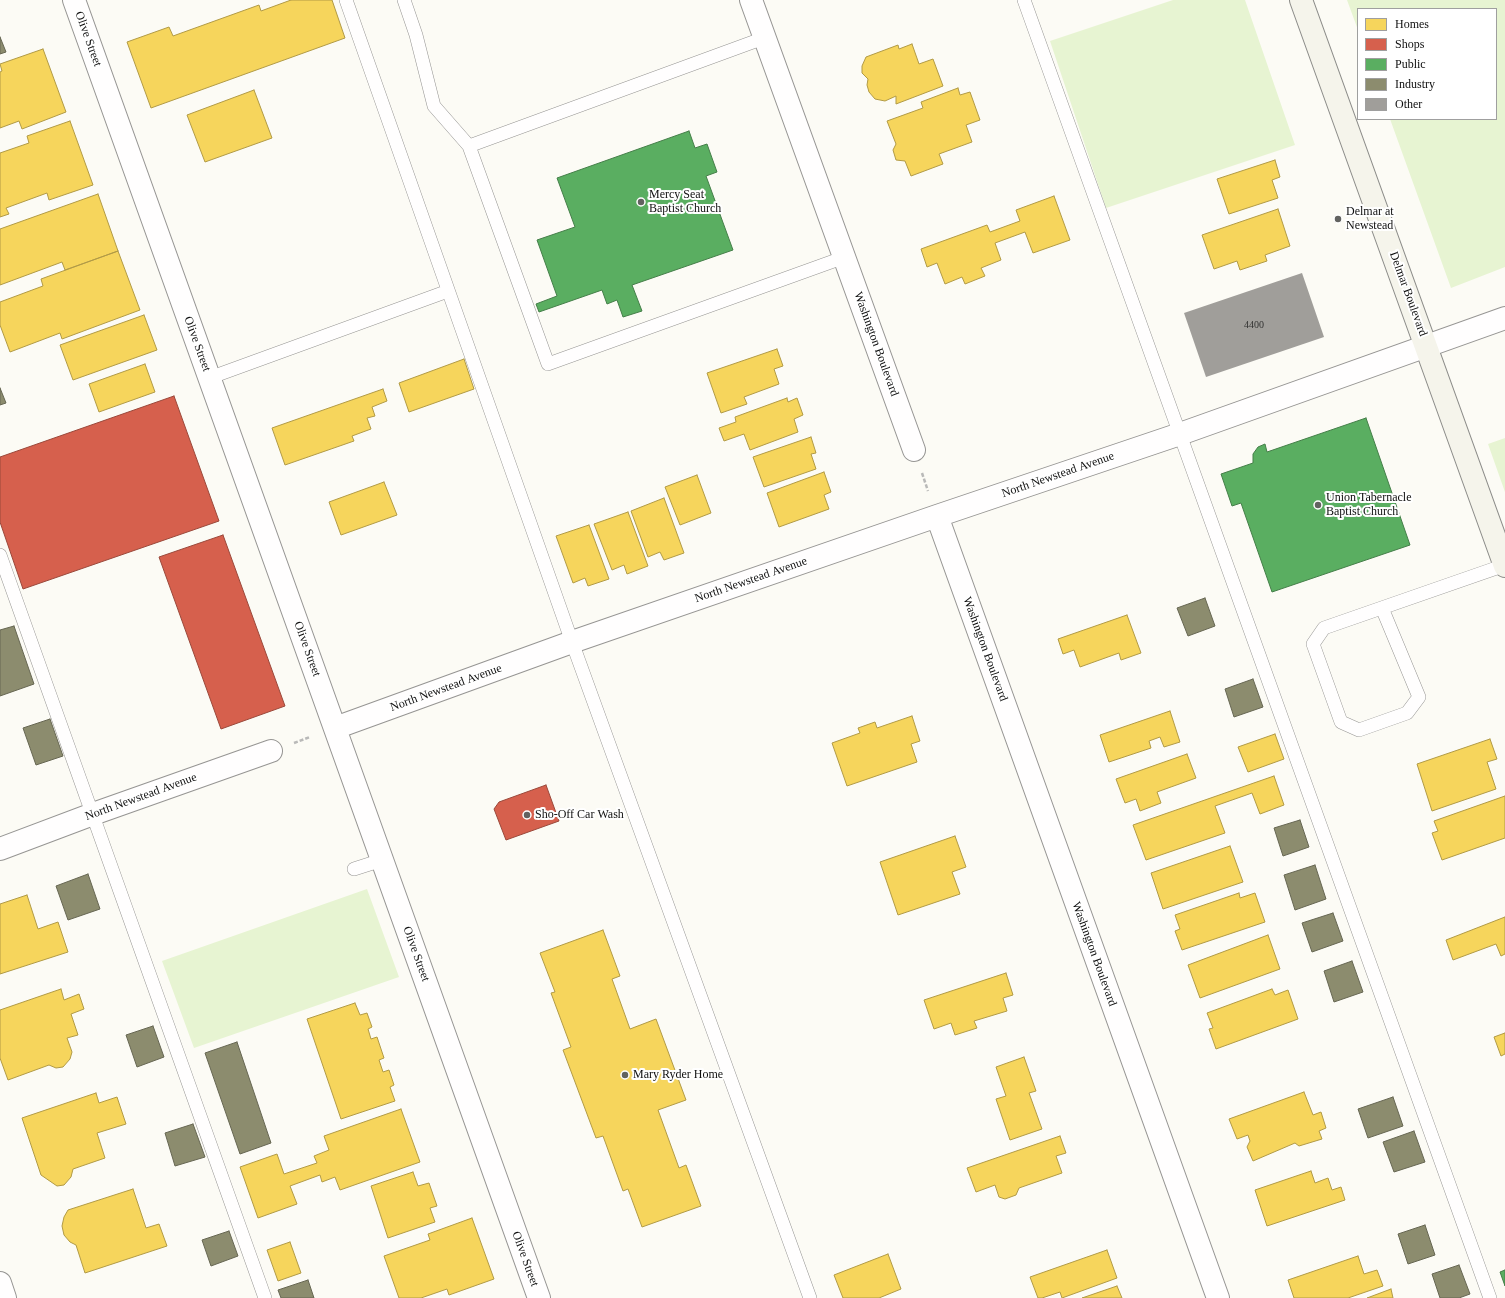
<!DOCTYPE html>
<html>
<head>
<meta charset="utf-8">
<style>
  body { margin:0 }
  #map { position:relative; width:1505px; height:1298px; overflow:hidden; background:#fcfbf5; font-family:"Times New Roman",serif }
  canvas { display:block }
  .legend { position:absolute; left:1357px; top:8px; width:140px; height:112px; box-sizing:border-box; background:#fff; border:1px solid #9f9f9f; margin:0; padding:5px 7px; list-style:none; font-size:12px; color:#0f0f0f }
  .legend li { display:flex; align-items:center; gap:8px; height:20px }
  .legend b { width:20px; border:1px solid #9f9f9f }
</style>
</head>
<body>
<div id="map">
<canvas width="1505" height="1298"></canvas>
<ul class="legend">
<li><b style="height:11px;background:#f6d55c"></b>Homes</li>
<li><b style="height:11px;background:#d6604d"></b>Shops</li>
<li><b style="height:11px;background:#5aae61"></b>Public</li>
<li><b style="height:11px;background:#8c8c6e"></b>Industry</li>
<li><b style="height:11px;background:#a09e9a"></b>Other</li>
</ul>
</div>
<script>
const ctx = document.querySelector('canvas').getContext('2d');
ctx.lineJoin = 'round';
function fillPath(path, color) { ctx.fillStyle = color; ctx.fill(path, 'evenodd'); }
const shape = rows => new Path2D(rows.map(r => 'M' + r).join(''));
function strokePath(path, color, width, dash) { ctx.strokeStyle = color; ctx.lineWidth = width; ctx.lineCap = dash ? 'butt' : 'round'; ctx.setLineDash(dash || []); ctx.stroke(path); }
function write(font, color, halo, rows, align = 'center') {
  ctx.font = font + ' "Times New Roman",serif'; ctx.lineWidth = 4; ctx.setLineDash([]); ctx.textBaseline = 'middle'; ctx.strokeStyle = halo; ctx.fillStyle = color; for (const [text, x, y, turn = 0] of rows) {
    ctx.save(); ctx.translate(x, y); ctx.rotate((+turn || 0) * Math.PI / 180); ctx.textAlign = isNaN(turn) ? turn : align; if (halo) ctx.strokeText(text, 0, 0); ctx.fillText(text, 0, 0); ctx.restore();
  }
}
const green = shape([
  [1173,0,1245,0,1295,145,1106,208,1050,41],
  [1347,0,1505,0,1505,267,1451,288,1390,119,1496,119,1496,9,1358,9,1358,30],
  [1505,438,1505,492,1488,444],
  [367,889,399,977,194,1048,162,961]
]);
const homes = shape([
  [291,0,332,0,345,38,151,108,127,42,169,27,173,36,259,5,261,11,291,0],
  [912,44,919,64,933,59,943,86,896,104,896,96,885,101,875,99,869,92,867,85,868,79,862,73,862,66,866,57,898,45,899,49,912,44],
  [43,49,66,112,22,129,19,121,0,128,0,72,2,71,0,64,43,49],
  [958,88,960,95,970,92,980,120,966,125,972,142,939,154,943,164,911,176,905,161,896,160,893,150,896,144,887,121,923,108,921,102,958,88],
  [254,90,272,138,205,162,187,115,254,90],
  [70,121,93,185,49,200,47,193,6,208,9,214,0,217,0,153,29,143,27,136,70,121],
  [1275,160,1280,177,1272,180,1278,198,1229,214,1217,179,1275,160],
  [98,194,118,251,65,270,62,262,0,285,0,229,98,194],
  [1054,196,1070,240,1033,253,1025,232,995,243,1001,260,981,268,985,276,965,284,962,277,945,284,937,263,927,267,921,249,987,225,990,232,1020,221,1016,210,1054,196],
  [1278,209,1290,246,1265,255,1267,261,1240,270,1237,261,1214,269,1202,235,1278,209],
  [118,251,140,310,62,339,60,333,10,352,0,325,0,302,43,286,41,279,118,251],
  [144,315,157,350,73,380,60,345,144,315],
  [777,349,783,366,774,369,779,384,744,397,747,404,721,413,707,373,777,349],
  [464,359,474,389,409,412,399,383,464,359],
  [145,364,155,392,99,412,89,384,145,364],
  [383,389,387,401,372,407,375,416,367,418,371,429,352,436,354,441,285,465,272,428,383,389],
  [787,398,788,402,797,398,803,415,794,419,798,432,750,450,744,434,724,441,719,428,736,422,735,417,787,398],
  [811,437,816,453,811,454,816,469,764,487,753,457,811,437],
  [824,472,831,492,824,495,829,509,779,527,767,493,824,472],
  [697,475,711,513,680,525,665,487,697,475],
  [384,482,397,515,341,535,329,502,384,482],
  [664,498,684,553,664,560,660,552,648,557,631,511,664,498],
  [628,512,648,566,627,574,624,565,612,570,594,524,628,512],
  [589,525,609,579,588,586,585,578,573,583,556,536,589,525],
  [1127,615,1141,653,1121,660,1119,653,1080,667,1074,650,1063,654,1058,639,1127,615],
  [1170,711,1180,742,1164,747,1160,737,1149,741,1151,748,1109,762,1100,735,1170,711],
  [912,716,920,741,911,744,917,762,847,786,832,743,860,733,858,728,875,722,877,728,912,716],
  [1275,734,1284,759,1248,772,1238,747,1275,734],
  [1490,739,1497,759,1487,762,1496,789,1432,811,1417,764,1490,739],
  [1187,754,1196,778,1157,792,1161,803,1140,811,1136,799,1125,803,1116,779,1187,754],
  [1274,776,1284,805,1260,814,1252,793,1215,806,1225,833,1146,860,1133,825,1274,776],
  [1505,796,1505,838,1442,860,1432,833,1438,831,1434,821,1505,796],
  [955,836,966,867,952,872,960,894,898,915,880,862,955,836],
  [1230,846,1243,882,1163,909,1151,873,1230,846],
  [1239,893,1240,898,1255,893,1265,922,1182,950,1175,931,1180,929,1175,915,1239,893],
  [27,895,38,929,58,922,68,952,0,974,0,904,27,895],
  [1505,917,1505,954,1501,956,1496,944,1453,960,1446,940,1505,917],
  [603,930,620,976,612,979,630,1029,656,1019,686,1100,658,1110,679,1168,686,1165,701,1206,642,1227,628,1189,623,1191,603,1136,596,1138,563,1050,571,1047,551,993,555,992,540,953,603,930],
  [1268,935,1280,969,1200,998,1188,965,1268,935],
  [1006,973,1013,995,1003,998,1007,1011,974,1021,977,1028,955,1035,951,1023,934,1029,924,1000,1006,973],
  [61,989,64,1000,79,994,84,1009,71,1014,78,1035,67,1038,72,1052,70,1059,63,1067,56,1068,49,1065,8,1080,0,1058,0,1010,61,989],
  [1272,989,1275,995,1288,990,1298,1019,1216,1049,1209,1029,1213,1028,1207,1013,1272,989],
  [355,1003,360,1015,367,1013,372,1027,368,1029,371,1039,377,1037,384,1058,379,1060,383,1072,389,1070,394,1085,390,1087,395,1101,341,1119,307,1019,355,1003],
  [1505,1033,1505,1054,1501,1056,1494,1037,1505,1033],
  [1024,1057,1036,1091,1029,1093,1042,1129,1010,1140,996,1099,1006,1096,996,1067,1024,1057],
  [1304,1092,1313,1115,1321,1112,1326,1128,1319,1131,1322,1139,1299,1146,1295,1143,1253,1161,1247,1147,1250,1141,1248,1135,1237,1139,1229,1119,1304,1092],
  [96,1093,99,1103,117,1097,126,1124,97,1133,105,1158,73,1169,71,1177,64,1185,57,1186,41,1175,22,1118,96,1093],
  [401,1109,420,1162,340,1190,335,1177,322,1182,320,1175,290,1186,297,1204,258,1218,240,1167,277,1154,284,1174,317,1163,314,1156,329,1150,324,1136,401,1109],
  [1060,1136,1066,1153,1056,1156,1062,1173,1019,1188,1016,1195,1005,1199,999,1197,995,1185,976,1192,967,1168,1060,1136],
  [1311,1171,1315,1183,1328,1178,1332,1190,1341,1187,1345,1200,1267,1226,1255,1190,1311,1171],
  [413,1172,418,1186,429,1183,437,1206,430,1208,435,1222,388,1238,371,1186,413,1172],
  [133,1189,146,1228,159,1224,167,1246,85,1273,76,1245,70,1242,64,1235,62,1226,64,1217,68,1210,133,1189],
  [472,1218,494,1279,449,1295,447,1289,421,1298,399,1298,384,1256,430,1240,428,1234,472,1218],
  [290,1242,301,1273,278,1281,267,1250,290,1242],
  [1107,1250,1117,1278,1062,1298,1060,1292,1042,1298,1038,1298,1030,1277,1107,1250],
  [888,1254,901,1289,879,1298,843,1298,834,1275,888,1254],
  [1358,1256,1364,1274,1377,1270,1383,1286,1348,1298,1294,1298,1288,1280,1358,1256],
  [1117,1286,1122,1298,1082,1298,1117,1286],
  [1391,1289,1393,1298,1367,1298,1391,1289]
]);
const shops = shape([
  [174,396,219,521,23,589,0,522,0,457,174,396],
  [223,535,285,706,221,729,159,557,223,535],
  [546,785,559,821,506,840,494,809,499,802,546,785]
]);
const public = shape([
  [689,131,695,148,707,144,717,172,706,176,733,250,632,285,642,311,623,317,617,300,607,304,602,290,539,312,536,304,557,296,537,240,575,227,557,178,689,131],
  [1366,418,1410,545,1272,592,1241,503,1232,506,1221,474,1253,463,1253,454,1258,447,1265,444,1267,452,1366,418],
  [1505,1270,1505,1286,1500,1272,1505,1270]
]);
const industry = shape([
  [0,37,6,52,0,54,0,37],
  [0,388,6,403,0,405,0,388],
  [1205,598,1215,626,1188,636,1177,608,1205,598],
  [14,626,34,684,0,696,0,630,14,626],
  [1253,679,1263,707,1234,717,1225,689,1253,679],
  [50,719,63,756,36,765,23,728,50,719],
  [1300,820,1309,847,1283,856,1274,828,1300,820],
  [1315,865,1326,899,1295,910,1284,875,1315,865],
  [88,874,100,909,68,920,56,886,88,874],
  [1333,913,1343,941,1312,952,1302,923,1333,913],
  [1352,961,1363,992,1334,1002,1324,971,1352,961],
  [153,1026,164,1057,137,1067,126,1035,153,1026],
  [237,1042,271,1143,240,1154,205,1053,237,1042],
  [1393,1097,1403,1126,1368,1138,1358,1109,1393,1097],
  [193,1124,205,1157,175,1166,165,1133,193,1124],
  [1414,1131,1425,1162,1394,1172,1383,1142,1414,1131],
  [1425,1225,1435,1255,1408,1264,1398,1234,1425,1225],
  [229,1231,238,1256,211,1266,202,1240,229,1231],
  [1459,1265,1470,1294,1459,1298,1440,1298,1432,1274,1459,1265],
  [308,1280,314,1298,281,1298,278,1290,308,1280]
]);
const building = shape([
  [1302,273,1324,337,1206,377,1184,313]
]);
const path = shape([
  [922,473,928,491],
  [294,743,310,737]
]);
const service = shape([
  [346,0,572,642,810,1298],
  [404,0,416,35,434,106,469,146],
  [1024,0,1490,1298],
  [764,38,469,146,548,364,845,257],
  [209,378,448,291],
  [0,555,265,1298],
  [1382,608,1419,697,1407,713,1359,730,1341,722,1313,644,1324,628,1505,565],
  [354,869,382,860]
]);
const minor = shape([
  [74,0,539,1298],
  [751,0,914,450],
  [937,516,1218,1298],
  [335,728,572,642,937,516,1180,434,1505,318],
  [0,849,93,814,271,751],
  [0,1283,5,1298]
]);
const secondary = shape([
  [1301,0,1505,566]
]);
const markers = [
  [641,202,4,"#626260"],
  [1338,219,4,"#626260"],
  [1318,505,4,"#626260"],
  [527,815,4,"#626260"],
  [625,1075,4,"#626260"]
];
const numberNames = [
  ["4400",1254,325]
];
const streetNames = [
  ["Olive Street",88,39,70],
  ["Delmar Boulevard",1408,294,70],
  ["Olive Street",197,344,70],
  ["Washington Boulevard",876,344,70],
  ["North Newstead Avenue",1058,475,-19],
  ["North Newstead Avenue",751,580,-19],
  ["Olive Street",307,649,70],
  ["Washington Boulevard",985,649,70],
  ["North Newstead Avenue",446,688,-20],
  ["North Newstead Avenue",141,797,-20],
  ["Olive Street",416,954,70],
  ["Washington Boulevard",1094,954,70],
  ["Olive Street",525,1259,70]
];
const poiNames = [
  ["Mercy Seat",649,195],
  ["Baptist Church",649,209],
  ["Delmar at",1346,212],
  ["Newstead",1346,226],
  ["Union Tabernacle",1326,498],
  ["Baptist Church",1326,512],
  ["Sho-Off Car Wash",535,815],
  ["Mary Ryder Home",633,1075]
];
fillPath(green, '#e7f4d2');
fillPath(homes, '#f6d55c');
strokePath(homes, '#b19a45', 1);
fillPath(shops, '#d6604d');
strokePath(shops, '#9a483a', 1);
fillPath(public, '#5aae61');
strokePath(public, '#447e48', 1);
fillPath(industry, '#8c8c6e');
strokePath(industry, '#666652', 1);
fillPath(building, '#a09e9a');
strokePath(service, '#969593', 14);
strokePath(minor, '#969593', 24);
strokePath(secondary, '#8c8c89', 24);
strokePath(path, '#b9b9b8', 2.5, [4, 2]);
strokePath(service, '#fffefe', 13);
strokePath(minor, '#fffefe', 22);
strokePath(secondary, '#f5f4eb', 22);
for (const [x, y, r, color] of markers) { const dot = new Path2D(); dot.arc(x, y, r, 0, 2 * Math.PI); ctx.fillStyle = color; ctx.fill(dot); strokePath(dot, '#fff', 1.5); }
write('10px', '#333332', null, numberNames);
write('12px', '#0f0f0f', '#fff', streetNames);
write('12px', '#0f0f0f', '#fff', poiNames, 'left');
</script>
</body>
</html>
